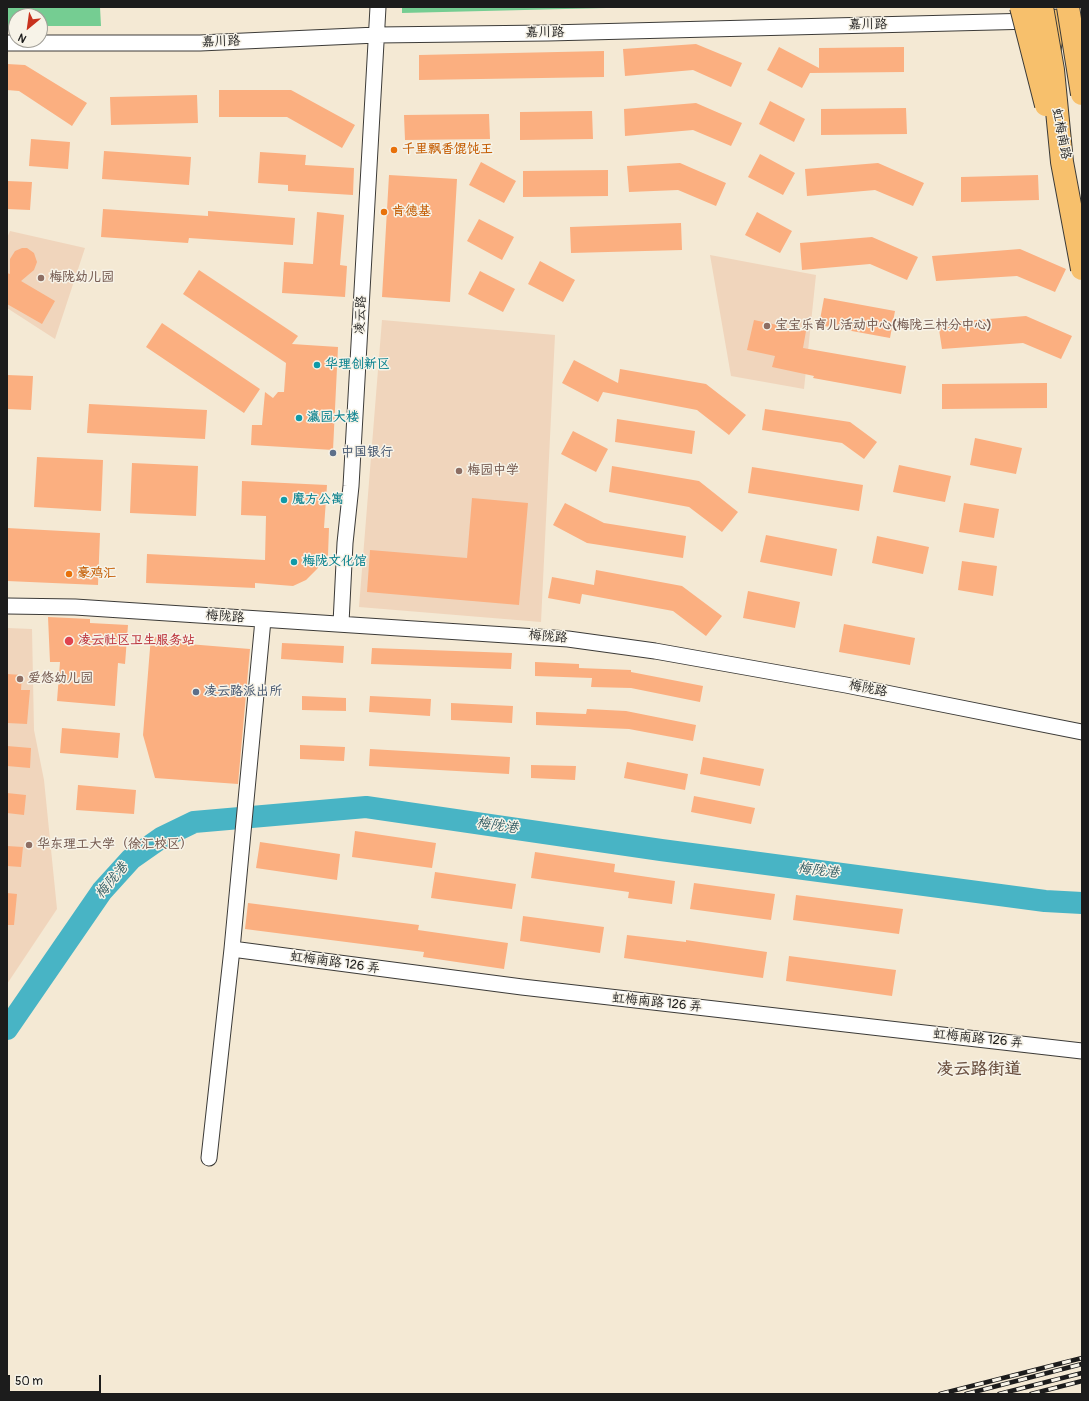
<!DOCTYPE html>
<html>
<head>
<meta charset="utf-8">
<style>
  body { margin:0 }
  #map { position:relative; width:1089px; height:1401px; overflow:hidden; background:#f4e9d4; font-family:Pangolin,sans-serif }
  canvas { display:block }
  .frame { position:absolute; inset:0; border:8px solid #1c1c1c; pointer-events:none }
  .north { position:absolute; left:8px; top:8px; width:40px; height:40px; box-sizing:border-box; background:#f7f3e8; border:1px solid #9f9d96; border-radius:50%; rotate:209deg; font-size:11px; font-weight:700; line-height:16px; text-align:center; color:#1c1c1c }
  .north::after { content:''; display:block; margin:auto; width:14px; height:18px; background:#c8321e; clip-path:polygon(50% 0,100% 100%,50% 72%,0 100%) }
  .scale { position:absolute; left:8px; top:1375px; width:93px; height:18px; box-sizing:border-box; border:2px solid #1c1c1c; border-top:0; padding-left:5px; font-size:12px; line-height:14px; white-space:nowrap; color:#1c1c1c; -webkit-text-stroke:3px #f7f3e8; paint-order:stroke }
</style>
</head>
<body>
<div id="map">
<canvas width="1089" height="1401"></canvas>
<div class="frame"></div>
<div class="north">N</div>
<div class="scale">50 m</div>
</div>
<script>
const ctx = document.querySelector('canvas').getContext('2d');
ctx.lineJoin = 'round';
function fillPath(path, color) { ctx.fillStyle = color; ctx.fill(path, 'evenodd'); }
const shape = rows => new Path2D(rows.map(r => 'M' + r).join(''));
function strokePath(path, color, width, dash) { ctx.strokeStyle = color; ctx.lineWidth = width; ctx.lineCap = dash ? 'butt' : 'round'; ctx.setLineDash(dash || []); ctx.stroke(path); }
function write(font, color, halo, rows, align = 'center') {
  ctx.font = font + ' Pangolin,"LXGW WenKai TC",sans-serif'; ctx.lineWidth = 3; ctx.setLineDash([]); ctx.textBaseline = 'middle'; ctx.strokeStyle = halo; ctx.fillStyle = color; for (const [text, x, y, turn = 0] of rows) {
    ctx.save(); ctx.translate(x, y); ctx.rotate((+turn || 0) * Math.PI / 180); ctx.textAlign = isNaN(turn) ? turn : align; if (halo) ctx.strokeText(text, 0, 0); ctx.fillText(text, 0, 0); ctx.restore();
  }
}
const built = shape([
  [10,231,85,248,55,339,7,308,7,238],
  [710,255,816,275,804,389,731,376],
  [382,320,555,335,541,622,359,607],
  [7,628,32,629,34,730,44,780,57,909,7,984]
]);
const green = shape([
  [7,7,100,7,101,26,40,26,40,16,16,16,16,26,7,26],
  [402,7,647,7,402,13]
]);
const river = shape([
  [7,1029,102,891,131,859,161,838,194,822,366,807,661,850,1045,901,1082,903]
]);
const building = shape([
  [696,44,742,63,731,87,693,70,625,76,623,49],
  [779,47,819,68,819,48,904,47,904,72,810,73,802,88,767,70],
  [604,51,604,77,419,80,419,55],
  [7,64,25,65,87,103,72,126,19,91,7,90],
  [219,90,291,90,355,125,342,148,287,117,219,117],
  [197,95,198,123,111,125,110,97],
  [770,101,805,119,794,142,759,124],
  [696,103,742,123,731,146,693,130,625,136,624,109],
  [906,108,907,134,821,135,821,109],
  [592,111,593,139,520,140,520,112],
  [489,114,490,139,405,140,404,115],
  [31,139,70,142,68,169,29,166],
  [104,151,191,157,189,185,102,179],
  [260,152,306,155,305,165,354,168,353,195,288,191,288,185,258,183],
  [760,154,795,173,783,195,748,177],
  [481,162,516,181,504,203,469,185],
  [680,163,726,183,716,206,678,190,629,192,627,166],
  [878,163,924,183,913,206,875,190,807,196,805,169],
  [608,170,608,196,523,197,523,171],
  [389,175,457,179,450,302,382,297],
  [1038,175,1039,200,961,202,961,177],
  [7,181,32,182,30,210,7,209],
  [103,209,208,216,208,211,295,218,293,245,189,238,188,243,101,237],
  [317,212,344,215,340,265,347,266,345,297,282,293,284,262,313,264],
  [757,212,792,231,780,253,745,235],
  [479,219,514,237,502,260,467,241],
  [681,223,682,250,571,253,570,227],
  [872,237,918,257,907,280,870,264,802,270,800,243],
  [22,248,27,248,34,253,37,262,34,270,21,281,55,301,42,324,7,304,7,273,10,274,10,259,15,251],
  [1020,249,1066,269,1055,292,1017,276,936,281,932,256],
  [540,261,575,280,563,302,528,284],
  [199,270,298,336,292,344,338,347,333,450,251,445,252,425,262,425,265,392,273,398,278,392,284,392,286,363,183,294],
  [480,271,515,289,503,312,468,294],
  [824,298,895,311,890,338,819,325],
  [1026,316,1072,336,1061,359,1023,343,942,349,938,323],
  [754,320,806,331,803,348,906,366,901,394,813,378,814,376,772,367,775,356,747,350],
  [162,323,260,389,244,413,146,347],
  [574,360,618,383,620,369,706,384,746,415,729,435,697,410,603,392,598,402,562,383],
  [7,375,33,376,31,410,7,409],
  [1047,383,1047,408,942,409,942,384],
  [89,404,207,410,205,439,87,433],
  [765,409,850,422,877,442,864,459,842,443,762,430],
  [617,419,695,431,692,454,615,442],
  [573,431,608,449,596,472,561,454],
  [975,438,1022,448,1016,474,970,465],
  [37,457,103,460,101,511,34,507],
  [132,463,198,466,196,516,130,513],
  [899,465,951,476,945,502,893,492],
  [612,466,699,481,738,512,722,532,689,507,609,492],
  [752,467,863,485,859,511,748,493],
  [242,481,327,485,324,528,329,528,328,555,317,569,306,580,293,586,255,583,255,588,146,583,147,554,265,560,266,516,241,515],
  [472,498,528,503,519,605,367,592,370,550,467,558],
  [565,503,604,523,686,536,683,558,587,543,553,525],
  [964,503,999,509,994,538,959,532],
  [7,528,100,533,98,585,7,581],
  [766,535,837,549,832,576,760,562],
  [877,536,929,547,923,574,872,563],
  [962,561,997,566,993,596,958,590],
  [596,570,682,586,722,616,706,636,673,611,582,594,580,604,548,598,552,577,594,585],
  [748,591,800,602,795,628,743,618],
  [48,617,90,619,90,623,128,625,125,664,118,663,115,706,57,701,60,662,50,662],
  [844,624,915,638,910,665,839,652],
  [151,636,188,644,250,649,238,784,155,778,143,735],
  [282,643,344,646,343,663,281,659],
  [372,648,512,653,511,669,371,664],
  [535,662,579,664,579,668,631,670,631,672,703,686,700,702,631,688,591,687,592,678,535,676],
  [7,674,22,675,21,690,30,690,27,724,7,723],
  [302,696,346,698,346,711,302,710],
  [370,696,431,699,430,716,369,712],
  [451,703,513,706,512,723,451,720],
  [587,709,626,711,696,725,693,741,629,729,536,725,536,712,586,714],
  [62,728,120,733,118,758,60,753],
  [300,745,345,747,344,761,300,759],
  [7,746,31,748,30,768,7,766],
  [370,749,510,757,509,774,369,766],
  [703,757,764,769,760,786,700,774],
  [627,762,688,774,685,790,624,778],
  [531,765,576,766,575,780,531,778],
  [78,785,136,790,134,814,76,810],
  [7,793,26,795,24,815,7,813],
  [694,796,755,808,751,824,691,812],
  [355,831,436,843,432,868,352,857],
  [260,842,340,854,337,880,256,868],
  [7,846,23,847,21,867,7,866],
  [535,852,615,864,614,872,675,881,672,904,628,898,629,892,531,878],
  [435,872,516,884,512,909,431,898],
  [694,883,775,894,771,920,690,909],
  [7,893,17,894,14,925,7,925],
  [796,895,903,909,899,934,793,920],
  [248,903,419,925,418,930,508,943,504,969,423,957,424,952,245,929],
  [523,916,604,927,600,953,520,941],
  [627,935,686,942,686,940,767,952,763,978,624,958],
  [789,956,896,970,892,996,786,981]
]);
const minor = shape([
  [7,43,200,43,377,35,548,33,1034,21],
  [7,606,75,607,568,639,655,651,846,685,1082,732],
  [341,623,345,543,351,486,378,7],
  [232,949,522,987,1082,1051],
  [209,1158,232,949,263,620]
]);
const major = shape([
  [1051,49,1057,19]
]);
const rail = shape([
  [940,1394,1082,1358],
  [966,1394,1082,1364],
  [999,1394,1082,1373],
  [1031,1394,1082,1381]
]);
const highwayBridge = shape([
  [1021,7,1046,105],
  [1042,7,1053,70,1062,162,1082,269],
  [1068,7,1082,94]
]);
const markers = [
  [394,150,4,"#e8710a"],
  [384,212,4,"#e8710a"],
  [41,278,4,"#8d6e63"],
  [767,326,4,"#8d6e63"],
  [317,365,4,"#0f9aa8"],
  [299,418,4,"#0f9aa8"],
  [333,453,4,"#5c6f8a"],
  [459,471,4,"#8d6e63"],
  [284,500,4,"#0f9aa8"],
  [294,562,4,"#0f9aa8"],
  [69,574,4,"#e8710a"],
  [69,641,5,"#e0444e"],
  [20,679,4,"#8d6e63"],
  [196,692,4,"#5c6f8a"],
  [29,845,4,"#8d6e63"]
];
const streetNames = [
  ["嘉川路",868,25,-1],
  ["嘉川路",545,33,-1],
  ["嘉川路",221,42,-2],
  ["虹梅南路",1061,134,79],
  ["凌云路",361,315,-87],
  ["梅陇路",225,617,4],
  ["梅陇路",548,637,5],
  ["梅陇路",868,689,11],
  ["虹梅南路 126 弄",335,963,8],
  ["虹梅南路 126 弄",657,1003,6],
  ["虹梅南路 126 弄",978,1039,6]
];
const foodNames = [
  ["千里飘香馄饨王",402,150],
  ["肯德基",392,212],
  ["豪鸡汇",77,574]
];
const educationNames = [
  ["梅陇幼儿园",49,278],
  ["宝宝乐育儿活动中心(梅陇三村分中心)",775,326],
  ["梅园中学",467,471],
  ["爱悠幼儿园",28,679],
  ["华东理工大学（徐汇校区）",37,845]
];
const cultureNames = [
  ["华理创新区",325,365],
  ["瀛园大楼",307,418],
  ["魔方公寓",292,500],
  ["梅陇文化馆",302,562]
];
const serviceNames = [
  ["中国银行",341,453],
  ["凌云路派出所",204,692]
];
const healthNames = [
  ["凌云社区卫生服务站",78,641]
];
const waterNames = [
  ["梅陇港",497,826,8],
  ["梅陇港",818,871,7],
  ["梅陇港",112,881,-50]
];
const districtNames = [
  ["凌云路街道",979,1070]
];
fillPath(built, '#f0d5bc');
fillPath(green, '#75cd92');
strokePath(river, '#48b4c5', 22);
fillPath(building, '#fbaf80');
strokePath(minor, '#3c3b38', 17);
strokePath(major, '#3c3b38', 21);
strokePath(minor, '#fff', 15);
strokePath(major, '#f7c06c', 19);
strokePath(rail, '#1c1c1c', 4.5);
strokePath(rail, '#f7f3e8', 3, [9]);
strokePath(highwayBridge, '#3c3b38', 24, []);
strokePath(highwayBridge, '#f7c06c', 22);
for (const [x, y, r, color] of markers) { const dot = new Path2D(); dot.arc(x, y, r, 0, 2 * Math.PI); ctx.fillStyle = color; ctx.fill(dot); strokePath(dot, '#f7f3e8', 1.5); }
write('13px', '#1c1c1c', '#f7f3e8', streetNames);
write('bold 13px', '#c56008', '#f7f3e8', foodNames, 'left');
write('bold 13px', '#785e54', '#f7f3e8', educationNames, 'left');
write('bold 13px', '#0d838f', '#f7f3e8', cultureNames, 'left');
write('bold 13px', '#4e5e75', '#f7f3e8', serviceNames, 'left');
write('bold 13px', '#be3a42', '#f7f3e8', healthNames, 'left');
write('italic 14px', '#2e5960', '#f7f3e8', waterNames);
write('bold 17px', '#6a4f3f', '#f7f3e8', districtNames);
</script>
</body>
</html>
